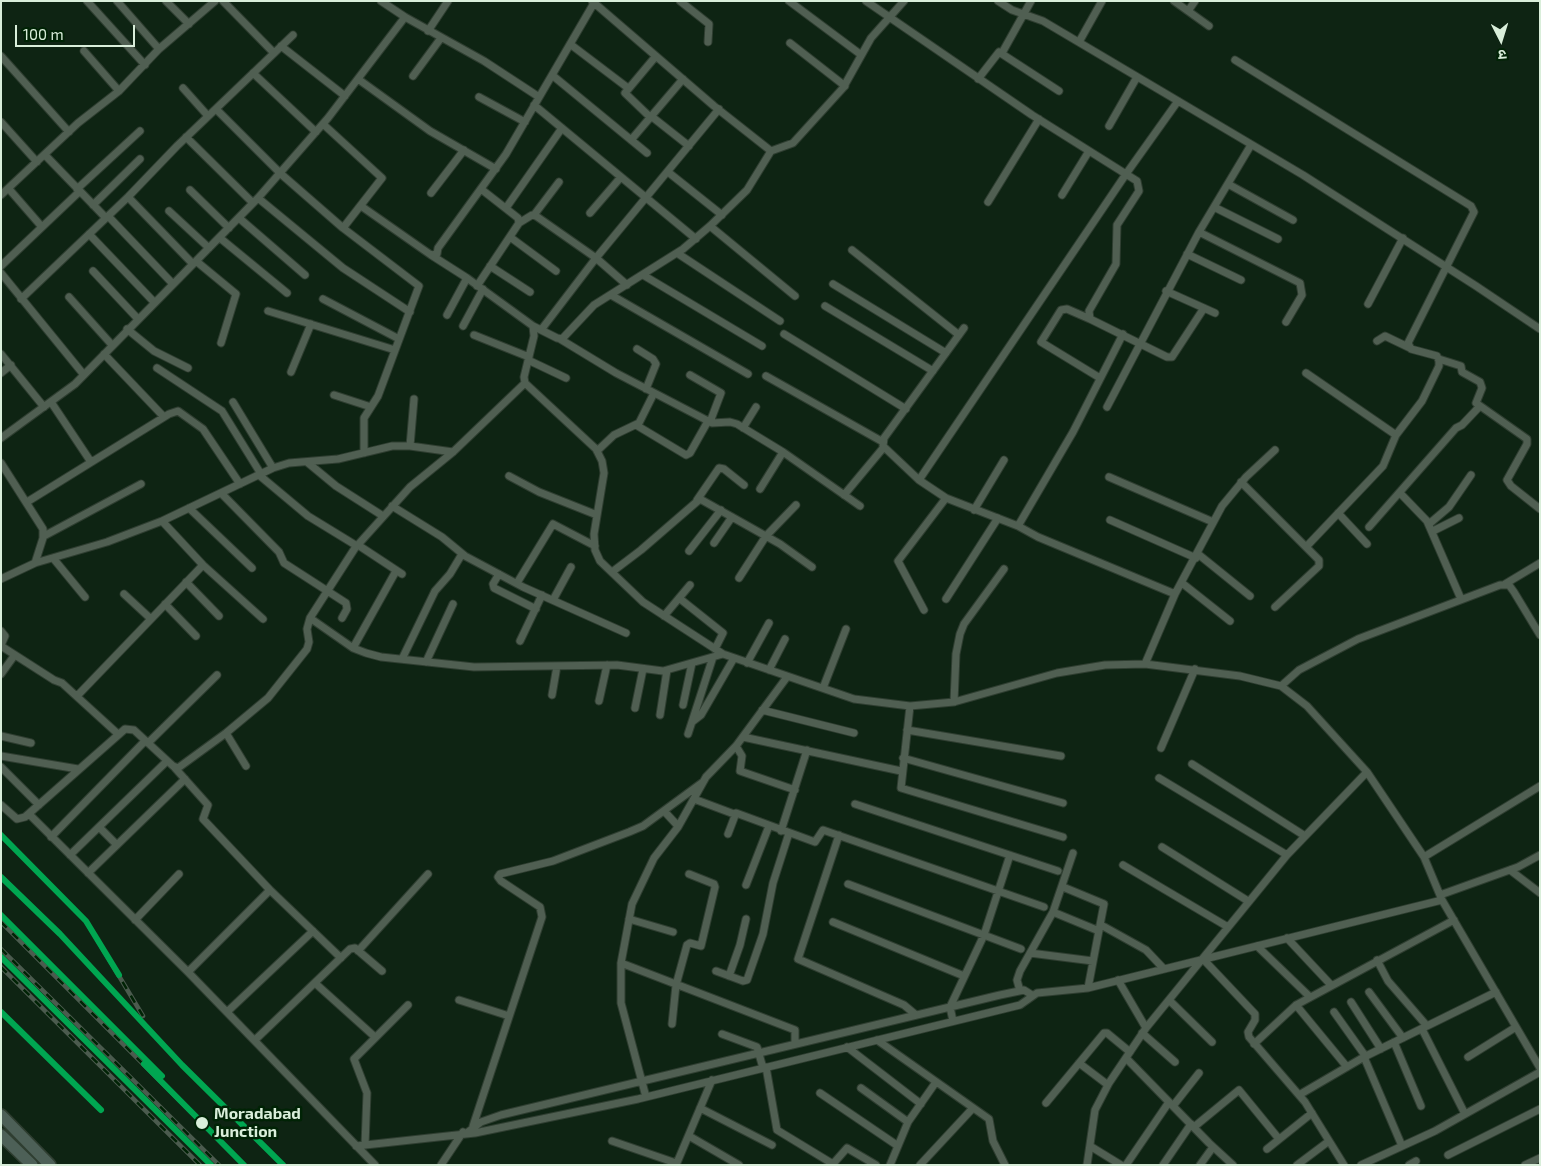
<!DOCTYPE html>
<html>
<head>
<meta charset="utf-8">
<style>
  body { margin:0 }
  #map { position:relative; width:1541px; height:1166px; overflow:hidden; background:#0e2413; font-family:"Exo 2","Noto Sans Devanagari",sans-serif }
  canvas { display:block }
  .frame { position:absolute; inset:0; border:2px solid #d9eeda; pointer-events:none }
  .north { position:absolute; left:1476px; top:15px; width:50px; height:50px; -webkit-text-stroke:4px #002305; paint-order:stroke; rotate:175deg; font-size:14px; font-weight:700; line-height:20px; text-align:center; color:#d9eeda }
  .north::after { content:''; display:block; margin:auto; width:18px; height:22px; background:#d9eeda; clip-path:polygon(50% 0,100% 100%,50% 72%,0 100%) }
  .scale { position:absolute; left:15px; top:25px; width:120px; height:22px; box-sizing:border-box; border:2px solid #d9eeda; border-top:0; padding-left:6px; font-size:15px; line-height:18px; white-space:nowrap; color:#d9eeda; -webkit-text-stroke:4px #002305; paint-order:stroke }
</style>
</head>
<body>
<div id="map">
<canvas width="1541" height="1166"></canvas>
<div class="frame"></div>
<div class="north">उ</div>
<div class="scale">100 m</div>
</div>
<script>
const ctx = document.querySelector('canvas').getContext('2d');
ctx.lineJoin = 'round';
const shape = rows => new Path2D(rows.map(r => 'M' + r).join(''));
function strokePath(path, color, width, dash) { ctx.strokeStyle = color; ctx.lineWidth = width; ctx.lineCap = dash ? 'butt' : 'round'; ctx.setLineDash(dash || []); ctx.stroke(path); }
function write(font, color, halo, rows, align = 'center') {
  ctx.font = font + ' "Exo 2",sans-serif'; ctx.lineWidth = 5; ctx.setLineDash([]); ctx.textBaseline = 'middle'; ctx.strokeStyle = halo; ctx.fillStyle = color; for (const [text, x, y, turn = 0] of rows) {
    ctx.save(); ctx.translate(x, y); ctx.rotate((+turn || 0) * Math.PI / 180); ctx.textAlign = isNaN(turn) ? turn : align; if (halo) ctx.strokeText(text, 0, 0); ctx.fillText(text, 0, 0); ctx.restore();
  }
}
const street = shape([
  [87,1,145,65],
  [117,1,159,49],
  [166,1,189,24],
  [223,1,274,53],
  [381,1,405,17,484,61,539,97],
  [680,1,709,24,708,42],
  [789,1,860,54],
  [866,1,1032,115,1137,181,1139,191,1117,225,1116,264,1089,311,1090,319,1167,357,1172,357,1204,308],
  [998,1,1012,10,1043,21,1303,175,1476,286,1540,329],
  [1174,1,1209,26],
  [594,3,506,154,438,248,437,254,431,255,467,278,533,326,534,336,524,377,525,383,596,449,602,461,604,473,594,534,595,550,600,561,643,602,723,654,854,699,910,706,954,702,1057,673,1105,665,1145,664,1240,676,1281,686,1307,706,1367,772,1424,857,1442,900,1540,1068],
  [1188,11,1195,1],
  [428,31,448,1],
  [1079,42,1102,1],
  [790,43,845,86],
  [570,44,628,88],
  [281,46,345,96],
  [84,51,119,91],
  [1002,53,1031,1],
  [1,56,69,132],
  [1235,60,1471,206,1474,212,1408,343,1411,349,1437,356,1439,361,1439,366,1422,401,1396,435,1383,466,1306,547],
  [253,73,316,132],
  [552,75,647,153],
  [413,76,441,38],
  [358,79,430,131,496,169],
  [978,79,999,52,1059,91],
  [183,88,208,116],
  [479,97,525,122],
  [534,105,696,239],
  [216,109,281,174,343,228,419,286,378,396,364,418,364,453],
  [651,116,689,146],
  [650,117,625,93,656,56],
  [1,122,37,162],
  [323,124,382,178,343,228],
  [1109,126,1137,77],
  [186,137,253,203],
  [631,140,683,79],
  [771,151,793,143,843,88,871,38,904,1],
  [45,155,106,218],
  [668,172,722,215],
  [1228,184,1293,220],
  [9,189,42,227],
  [77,189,140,131],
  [190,190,229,228],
  [431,193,464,150],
  [1,195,78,123,119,91,159,49,215,1],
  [1062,195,1089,151],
  [128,197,193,264],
  [258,198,343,268,410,312],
  [988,202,1039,119],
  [93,205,140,159],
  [361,206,431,255],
  [1214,207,1278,239],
  [506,208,562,128],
  [169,211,209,248],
  [590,213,621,177],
  [534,215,559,182],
  [108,216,173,284],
  [239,218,305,275],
  [519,223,532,215,536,216,596,258,627,285],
  [710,226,795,296],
  [1199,232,1300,283,1302,295,1286,322],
  [89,234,154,302],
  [510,237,556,271],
  [220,238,287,293],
  [852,250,959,335],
  [677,253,780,321],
  [1187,254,1241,280],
  [196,261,236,294,221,343],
  [1,266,80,191],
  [490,266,530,292],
  [93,271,138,319],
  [1,273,84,375],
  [643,275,762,346],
  [833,284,946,353],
  [477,286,519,223,518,218,481,189],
  [1166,291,1215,313],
  [611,295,748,374],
  [69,297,112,345],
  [21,299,128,197,177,146,293,35],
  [323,299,399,339],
  [1368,304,1403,238],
  [825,306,933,371],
  [268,311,395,350],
  [447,315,467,278],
  [1090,319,1067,309,1061,310,1041,342,1100,378],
  [463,326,483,289],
  [533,326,557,338,562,339,594,305,683,249,710,226,747,190,771,151,714,106,592,1],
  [964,328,884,438,883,446,919,480,946,498,1018,526,1038,537,1175,594],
  [127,329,154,351,188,368],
  [541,330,596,258,719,109],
  [784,334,906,409],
  [474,335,529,357],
  [560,339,616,373,712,423,730,422,737,424,783,452,860,506],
  [1377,341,1385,336,1410,348],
  [637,349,653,359,656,364,646,389],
  [1,354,44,407],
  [104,354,164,417],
  [1439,359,1461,366,1462,372,1480,382,1482,388,1476,403,1527,439,1527,444,1507,480,1511,486,1540,509],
  [528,360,566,378],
  [157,368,222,411,261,474],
  [291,372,311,324],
  [1,373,11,365],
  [1306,373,1396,435],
  [690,375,721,393,710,422],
  [766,376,883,442],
  [334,395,371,407],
  [51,402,91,462],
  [233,402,273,468],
  [1107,407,1199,232,1251,145],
  [636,425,686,455,690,453,708,421],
  [743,428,756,407],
  [1,438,75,384,258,198,328,118,405,17],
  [410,446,414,399],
  [597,451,614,435,639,423,654,393],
  [307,462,336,486,383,516],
  [1,463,43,529,43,538,35,563],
  [259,475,308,516,357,546],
  [509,476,539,492,597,515],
  [1109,477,1213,522],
  [919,480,1126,174,1178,101],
  [1241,482,1319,560,1319,566,1275,607],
  [760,489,783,452],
  [221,493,279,552,284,563,346,603,347,609,342,618],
  [1400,493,1427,521,1461,599],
  [844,495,884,447],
  [697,500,719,468,724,469,744,485],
  [27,502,169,414,178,411,203,429,240,484],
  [392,506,442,537,465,556,523,587,626,633],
  [189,508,252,568],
  [974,510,1004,460],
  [1338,513,1367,544],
  [1110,520,1196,558],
  [162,521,203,565,263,619],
  [1429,524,1449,507,1471,475],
  [1018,526,1073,432,1123,334],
  [1369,527,1456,428,1462,425,1480,406],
  [1433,531,1459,518],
  [44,536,141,484],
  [714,543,732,517],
  [358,545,402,574],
  [689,551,721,510],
  [1198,554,1250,596],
  [53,558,85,597],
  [612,572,641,550,700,499,780,544,812,567],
  [499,574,493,584,494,588,536,609],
  [739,578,766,536,796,505],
  [1,579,35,563,107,542,162,521,273,468,289,463,338,459,392,446,410,446,453,452],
  [186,582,219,616],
  [517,583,553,524,595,546],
  [1182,583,1230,621],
  [1505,584,1540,563],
  [124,594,151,619],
  [679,598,723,633,715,649],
  [946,599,998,518],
  [553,600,571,567],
  [165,604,196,636],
  [924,610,898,561,946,498],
  [664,616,690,585],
  [310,618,353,648,366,653,381,657,474,667,617,665,663,671,723,654],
  [1,631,5,636,1,645],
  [520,641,542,595],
  [1,646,54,680,62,683,118,734],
  [353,648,396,571],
  [402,659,435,591,450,574,462,554],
  [426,662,453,604],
  [747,663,769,623],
  [1145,664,1175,594,1222,506,1246,477,1275,450],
  [769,670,785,639],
  [1,674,14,656],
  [1281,686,1299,670,1358,639,1500,585,1509,585,1514,592,1540,635],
  [823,688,846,629],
  [78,695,203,565],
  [552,695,557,666],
  [599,701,607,665],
  [954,702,956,654,960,634,964,624,1004,569],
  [683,705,692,663],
  [910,706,901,788,1063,837],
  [635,708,643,669],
  [762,710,854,733],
  [660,715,667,670],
  [692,722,701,715,734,658],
  [907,730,1061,756],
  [226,733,246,766],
  [688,734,713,657],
  [1,736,31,743],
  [743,737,901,771],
  [148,743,217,675],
  [736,746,742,756,740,771,795,790],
  [1161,748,1195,669],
  [1,756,78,769],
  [903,758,1063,803],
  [1192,764,1305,836],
  [1,767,39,805],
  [175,768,208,805,203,819,270,890,341,958],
  [1159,778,1287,855],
  [694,799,734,814],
  [855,804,1058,871],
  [1,805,17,819,25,817,125,729,134,730,173,766,178,768,226,733,268,698,307,649,309,642,307,629,310,618,355,548,410,487,453,452,525,383],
  [664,811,678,826],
  [29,814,188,972,375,1165],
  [99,827,117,845],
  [781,831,807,750],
  [728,834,736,813,815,842,823,830,1044,907],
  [839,835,798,959,904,1005,916,1015],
  [51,837,145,741],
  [1162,847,1248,901],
  [70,855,167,761],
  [1424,857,1540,786],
  [1123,865,1228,927],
  [1510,870,1540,893],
  [88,873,185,779],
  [848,884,1021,949],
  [746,885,769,826],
  [1063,887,1104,904,1088,988],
  [1440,895,1518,867,1540,855],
  [1053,912,1099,931],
  [629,919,673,932],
  [135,920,179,874],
  [833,922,964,976],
  [1101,925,1146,950,1164,969],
  [1287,938,1331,985],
  [1257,946,1310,997],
  [358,951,428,874],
  [1030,953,1093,961],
  [1203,959,1255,1014,1255,1020,1248,1032,1249,1037,1305,1102,1344,1165],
  [1377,960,1388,981,1427,1026],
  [621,963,795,1030,795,1044],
  [716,971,743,981,747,980,763,934,773,883,789,833],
  [188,972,270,890],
  [729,976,740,945,746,919],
  [1118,980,1146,1028],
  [315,983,375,1037],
  [1020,991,1017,980,1020,971,1053,912,1073,853],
  [1369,992,1403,1038],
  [459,1000,509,1016],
  [1169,1000,1212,1042],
  [1351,1002,1381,1049],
  [1296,1005,1347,1067],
  [227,1012,313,931],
  [1334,1012,1366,1057],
  [953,1021,950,1007,984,935,1010,855],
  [672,1024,676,985,687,945,690,943,701,946,715,887,714,884,689,874],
  [1422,1029,1465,1114],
  [1142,1033,1175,1062],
  [722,1034,757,1047,763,1068],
  [255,1040,350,949,355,948,382,971],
  [877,1040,989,1119,993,1141,1005,1165],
  [1394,1042,1421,1106],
  [1254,1044,1296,1005,1454,920],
  [847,1047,921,1104],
  [1364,1057,1402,1146],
  [1468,1057,1516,1027],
  [1126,1058,1209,1143,1233,1165],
  [1079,1063,1108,1085],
  [766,1067,777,1130,833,1164],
  [861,1088,908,1122],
  [820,1093,898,1146],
  [1299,1095,1364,1057,1496,992],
  [646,1097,621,1003,621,963,632,904,654,858,678,827,706,777,736,746,787,677],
  [1046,1103,1104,1033,1107,1033,1130,1052],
  [1173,1106,1199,1073],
  [700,1108,772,1145],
  [473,1126,542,917,540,907,501,881,498,877,500,874,553,861,629,832,643,826,703,782],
  [1194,1127,1239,1090,1279,1139],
  [468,1132,481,1122,501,1115,1000,995,1024,990,1032,995],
  [689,1136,739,1165],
  [612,1141,676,1163],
  [365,1145,367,1093,354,1059,408,1005],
  [356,1146,475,1133,638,1099,1020,1005,1037,993,1088,988,1442,900],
  [1090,1146,1121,1165],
  [1267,1149,1312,1113],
  [1448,1155,1540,1109],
  [441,1165,463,1132],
  [676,1165,712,1080],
  [832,1165,847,1148,876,1165],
  [890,1165,908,1122,936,1082],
  [920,1165,973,1108],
  [1087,1165,1095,1110,1109,1083,1146,1028,1287,855,1367,772],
  [1126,1165,1169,1102],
  [1163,1165,1191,1124],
  [1200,1165,1213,1147],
  [1297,1165,1329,1141],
  [1361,1165,1435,1131,1540,1072],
  [1409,1165,1416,1161],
  [1525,1165,1540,1158]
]);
const primary = shape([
  [1,1115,50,1165],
  [1,1135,32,1165]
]);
const rail = shape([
  [1,835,86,921,143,1016],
  [1,877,60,934,182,1065,283,1165],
  [1,922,244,1165],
  [1,949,219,1165],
  [1,967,200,1165],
  [1,1012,101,1110]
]);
const rail1 = shape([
  [1,835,86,921,119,975],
  [1,877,60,934,182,1065,283,1165],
  [1,915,162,1076],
  [1,957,211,1165],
  [1,1012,101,1110],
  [144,1064,244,1165]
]);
const markers = [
  [202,1123,7,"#d9eeda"]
];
const stopNames = [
  ["Moradabad",214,1114],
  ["Junction",214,1132]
];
strokePath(street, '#2f3e31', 9);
strokePath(primary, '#2f3e31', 14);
strokePath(street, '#505f52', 7);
strokePath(primary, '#4d6057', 11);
strokePath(rail, '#4b5b4e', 4.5);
strokePath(rail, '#002305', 2.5, [8]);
strokePath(rail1, '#00a651', 6);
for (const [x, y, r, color] of markers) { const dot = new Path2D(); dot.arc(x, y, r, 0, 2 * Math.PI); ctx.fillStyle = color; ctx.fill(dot); strokePath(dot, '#002305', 2); }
write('bold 16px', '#d9eeda', '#002305', stopNames, 'left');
</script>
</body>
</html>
